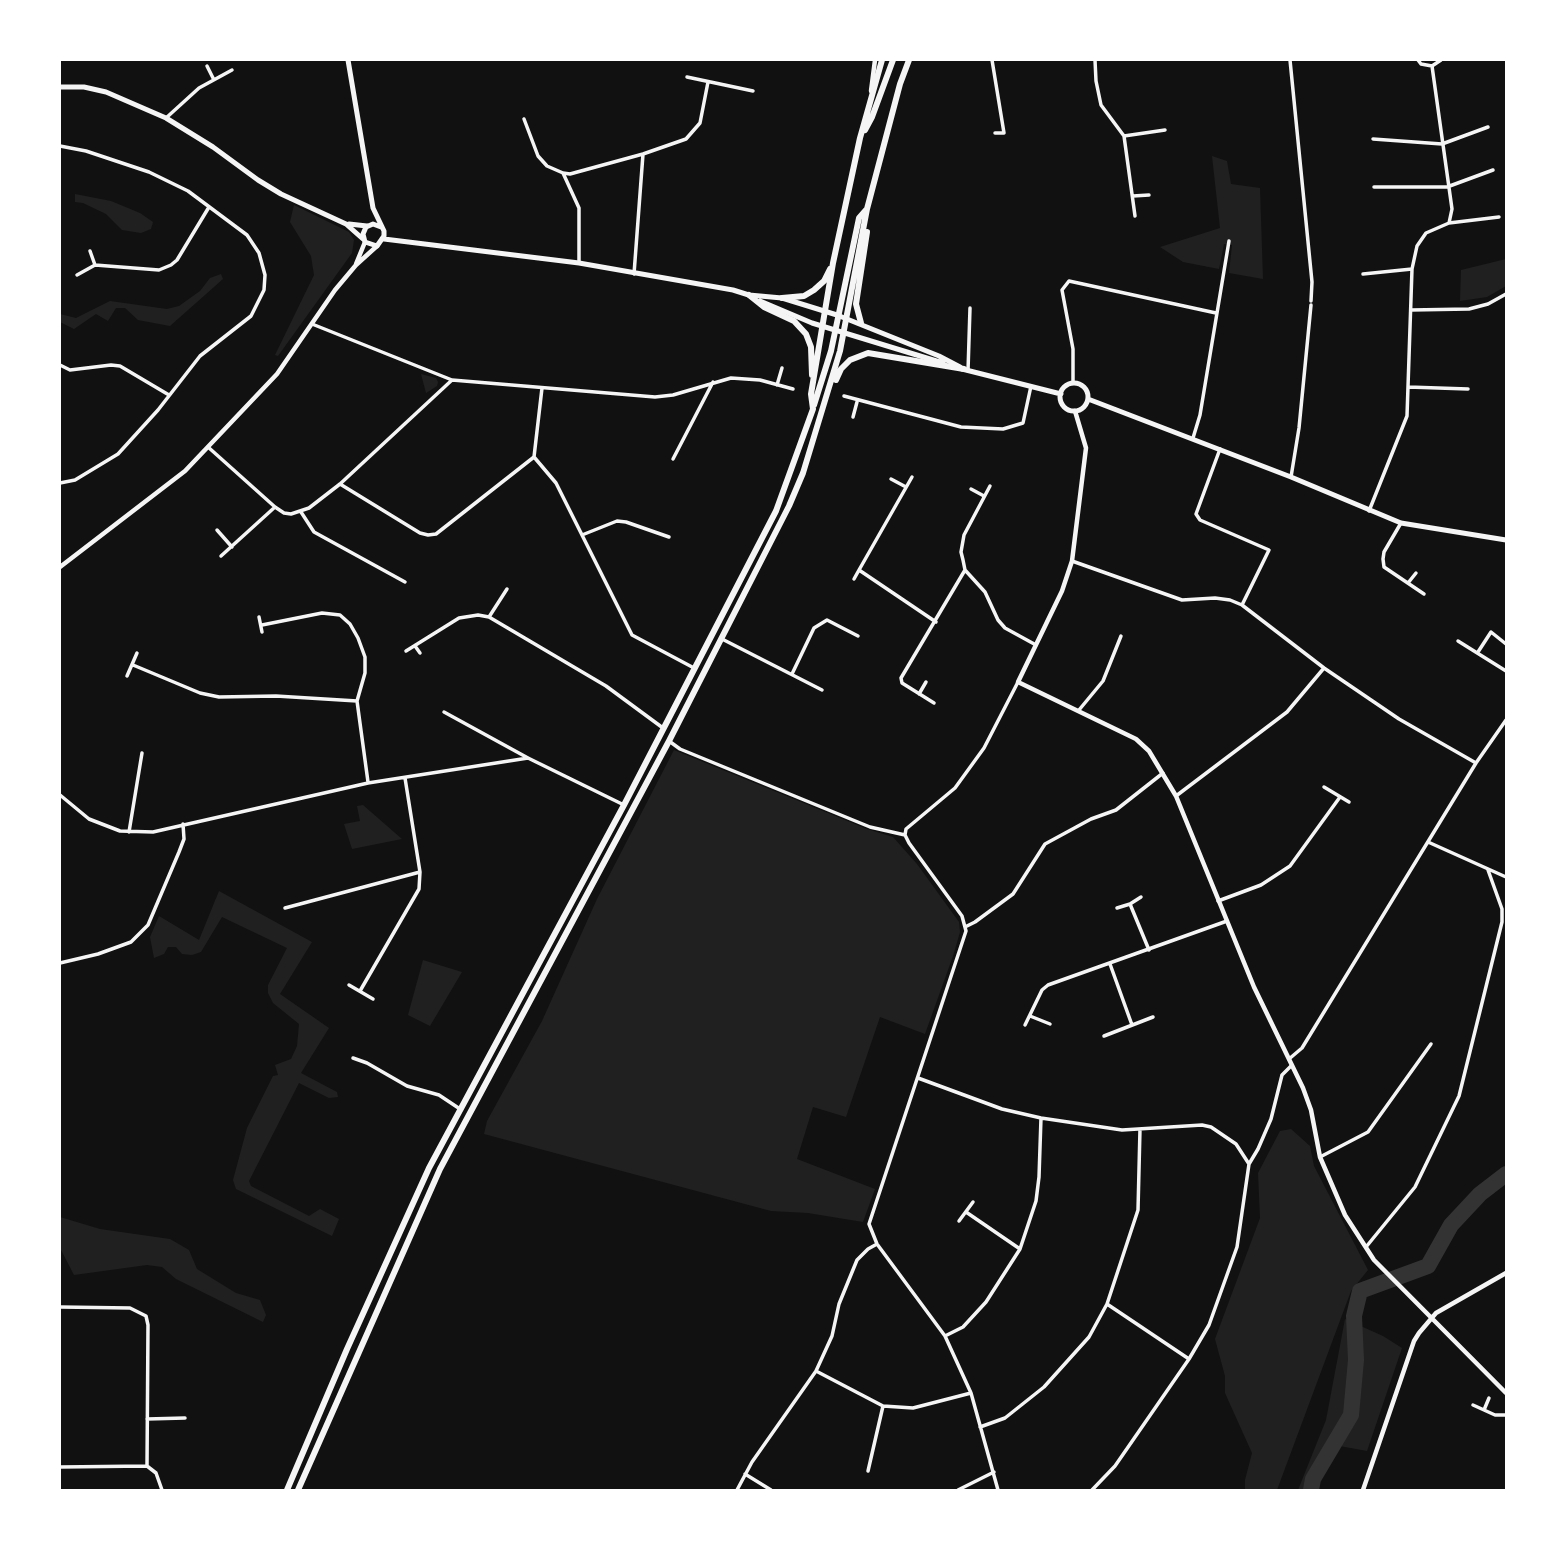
<!DOCTYPE html>
<html>
<head>
<meta charset="utf-8">
<style>
  body { margin:0 }
  #map { position:relative; width:1566px; height:1550px; overflow:hidden; background:#111; font-family:"Alegreya Sans",sans-serif }
  canvas { display:block }
  .frame { position:absolute; inset:0; border:61px solid #fff; pointer-events:none }
</style>
</head>
<body>
<div id="map">
<canvas width="1566" height="1550"></canvas>
<div class="frame"></div>
</div>
<script>
const ctx = document.querySelector('canvas').getContext('2d');
ctx.lineJoin = 'round';
function fillPath(path, color) { ctx.fillStyle = color; ctx.fill(path, 'evenodd'); }
const shape = rows => new Path2D(rows.map(r => 'M' + r).join(''));
function strokePath(path, color, width, dash) { ctx.strokeStyle = color; ctx.lineWidth = width; ctx.lineCap = dash ? 'butt' : 'round'; ctx.setLineDash(dash || []); ctx.stroke(path); }
const green = shape([
  [1212,156,1227,161,1231,184,1260,188,1263,279,1229,273,1232,245,1224,244,1219,269,1183,262,1160,247,1220,228],
  [75,194,111,201,140,213,153,222,151,229,141,233,122,230,106,214,83,203,75,202],
  [294,205,349,232,354,240,352,253,278,356,275,355,314,275,311,256,290,222],
  [1506,259,1506,286,1487,297,1460,301,1461,270],
  [221,274,223,279,170,326,138,320,125,308,116,308,108,321,96,314,74,329,60,322,60,314,76,318,110,301,167,309,179,306,200,291,210,278],
  [421,374,436,378,438,382,437,386,426,393],
  [674,750,867,829,893,837,917,864,959,922,960,932,953,956,925,1034,880,1017,846,1117,813,1107,797,1159,875,1189,863,1222,808,1213,771,1211,484,1134,487,1121,542,1021,597,899],
  [363,805,402,839,352,849,344,824,360,821,357,806],
  [219,891,312,942,280,994,329,1028,301,1073,337,1092,338,1097,329,1098,299,1083,249,1181,251,1186,309,1216,320,1209,339,1219,332,1236,236,1189,233,1180,247,1128,273,1076,278,1075,275,1065,291,1059,297,1046,299,1024,273,1003,268,993,268,985,287,948,222,917,201,952,192,955,182,954,176,947,168,947,164,954,154,958,150,937,159,916,199,940],
  [423,960,462,972,430,1026,408,1015],
  [1291,1129,1310,1146,1314,1166,1368,1270,1351,1291,1277,1490,1245,1490,1245,1480,1252,1453,1225,1393,1225,1376,1215,1339,1260,1218,1258,1173,1280,1131],
  [60,1217,100,1229,170,1239,189,1250,197,1269,236,1293,260,1300,266,1315,263,1322,176,1279,162,1267,147,1265,74,1275,60,1248],
  [1345,1319,1383,1336,1402,1348,1367,1451,1334,1445,1313,1479,1311,1490,1298,1490,1326,1420]
]);
const river = shape([
  [1311,1490,1313,1479,1351,1415,1356,1360,1354,1316,1360,1291,1428,1266,1451,1225,1480,1194,1506,1174]
]);
const minor = shape([
  [992,60,1004,133,995,133],
  [1095,60,1096,81,1101,105,1124,136,1135,216],
  [1290,60,1312,282,1311,301],
  [1418,60,1421,64,1432,66,1441,60],
  [207,66,213,78],
  [1432,66,1452,209,1449,223],
  [687,77,753,91],
  [166,118,199,88,232,70],
  [524,119,538,156,547,166,563,173,579,208,579,263],
  [1124,136,1165,130],
  [1373,139,1442,144,1488,127],
  [60,146,86,151,149,172,188,191,247,235,259,253,265,275,264,290,251,316,200,356,158,410,118,454,75,480,60,483],
  [563,173,570,174,643,154,686,139,700,123,708,82],
  [1374,187,1447,187,1493,170],
  [1133,196,1149,195],
  [90,251,95,265],
  [634,274,643,154],
  [1363,274,1412,269],
  [77,275,95,265,159,270,171,265,177,260,209,207],
  [1411,310,1469,309,1488,304,1506,294],
  [312,324,452,380],
  [60,365,70,370,111,365,120,366,169,395],
  [968,371,970,308],
  [1073,383,1073,349,1062,290,1069,281,1216,313],
  [777,385,782,368],
  [1408,387,1468,389],
  [844,396,961,427,1003,429,1023,423,1031,386],
  [853,417,857,402],
  [1193,438,1200,415,1229,241],
  [208,447,275,507,284,513,291,514,309,508,340,484,452,380,655,397,673,395,731,378,760,380,793,389],
  [1220,449,1196,514,1200,520,1269,550,1242,605],
  [534,457,556,483,632,635,694,668],
  [534,457,542,388],
  [673,459,713,382],
  [912,477,859,570,936,622],
  [1291,477,1299,428,1311,305],
  [891,479,906,487],
  [340,484,420,533,428,535,436,534,534,457],
  [990,486,964,535,961,552,963,560,965,570,985,592,998,620,1005,628,1036,645],
  [971,489,984,496],
  [1369,511,1407,416,1412,269,1417,246,1426,233,1449,223,1499,217],
  [301,512,314,532,405,582],
  [1401,523,1384,552,1383,559,1384,567,1424,594],
  [217,530,232,547],
  [582,535,617,521,626,522,669,537],
  [221,556,275,507],
  [1072,561,1182,600,1215,598,1230,600,1242,605,1324,668,1399,719,1476,763],
  [854,579,859,570],
  [1408,583,1416,573],
  [259,617,262,632],
  [489,617,507,589],
  [262,625,322,613,340,615,350,624,358,638,365,657,365,673,357,701,368,782],
  [722,639,822,690],
  [1458,641,1506,671],
  [415,646,420,653],
  [406,651,459,618,478,615,489,617,606,686,663,728],
  [1478,652,1491,632,1506,644],
  [133,665,200,693,219,697,276,696,357,701],
  [792,674,814,628,827,620,858,636],
  [127,676,137,653],
  [919,694,926,682],
  [934,703,902,683,901,678,965,570],
  [1079,710,1103,681,1121,636],
  [444,712,528,758,624,805],
  [669,741,680,749,870,827,905,835],
  [1324,787,1349,802],
  [60,795,89,819,120,831,153,832,368,783,528,758],
  [1176,796,1287,712,1324,668],
  [129,832,142,753],
  [1428,842,1506,877],
  [1218,901,1261,885,1290,866,1340,797],
  [1130,904,1149,950],
  [285,908,420,872],
  [1117,908,1130,904,1141,897],
  [967,926,975,922,1013,894,1045,844,1091,819,1116,810,1163,773],
  [60,963,98,954,131,942,148,925,179,852,184,839,183,824],
  [1110,964,1132,1025],
  [349,985,373,999],
  [360,991,419,889,420,872,405,778],
  [1030,1016,1050,1024],
  [1025,1025,1042,990,1048,985,1227,921],
  [1104,1036,1153,1017],
  [353,1058,367,1063,407,1086,439,1095,460,1109],
  [1289,1059,1302,1048,1476,763,1506,720],
  [918,1078,1002,1109,1041,1118,1122,1130,1202,1125,1211,1127,1236,1144,1249,1164],
  [1320,1157,1368,1132,1431,1044],
  [966,1212,1020,1249],
  [959,1221,973,1202],
  [1366,1247,1415,1187,1459,1096,1502,922,1502,909,1488,870],
  [1107,1304,1189,1359],
  [60,1307,130,1308,146,1316,148,1325,147,1466],
  [945,1336,963,1327,986,1302,1020,1249,1036,1201,1039,1177,1041,1118],
  [816,1371,883,1406,913,1408,971,1393],
  [1473,1405,1495,1415,1506,1415],
  [1484,1410,1489,1398],
  [147,1419,185,1418],
  [980,1427,1005,1418,1044,1387,1089,1337,1107,1304,1138,1210,1140,1129],
  [147,1466,156,1473,162,1490],
  [60,1467,147,1466],
  [868,1471,883,1406],
  [745,1474,771,1490],
  [737,1490,752,1462,816,1371,832,1336,839,1304,857,1260,868,1249,877,1244],
  [958,1490,994,1472],
  [998,1490,971,1393,945,1336,877,1244,869,1224,966,931,962,916,909,843,905,835,906,829,955,788,984,748,1018,682],
  [1092,1490,1115,1466,1189,1359,1209,1325,1237,1247,1249,1164,1258,1149,1271,1119,1282,1075,1291,1066]
]);
const tertiary = shape([
  [871,91,875,60],
  [356,264,365,242],
  [1075,411,1086,448,1072,561,1062,591,1018,682,1136,739,1149,751,1176,796,1254,987,1303,1088,1311,1110,1320,1157,1345,1215,1374,1260,1506,1393],
  [60,567,185,471,277,374,335,290,356,265,377,246],
  [1363,1490,1414,1341,1419,1333,1436,1313,1506,1273]
]);
const secondary = shape([
  [60,87,84,87,106,92,166,118,213,147,258,180,281,194,346,224,363,239],
  [349,224,367,226]
]);
const primary = shape([
  [348,60,373,208,384,231,384,236,377,246,365,242,363,234,366,227,373,224,381,227],
  [384,239,579,263,733,290,752,296],
  [749,295,782,298,837,315,939,356,960,367],
  [760,301,812,323,943,363],
  [962,369,1061,394],
  '1060 397a14 14 0 1 1 28 0a14 14 0 1 1-28 0Z',
  [1088,399,1291,477,1401,523,1506,540]
]);
const trunk = shape([
  [865,130,872,117,893,60],
  [749,295,764,307,794,321,806,334,811,347,812,375],
  [782,298,804,296,814,290,824,281,830,269],
  [861,323,856,304,867,232],
  [836,380,841,369,850,360,868,353,964,369],
  [814,405,831,351,859,218,866,210],
  [287,1490,347,1349,429,1168,624,805,776,511,813,409,811,394,833,263,860,138,882,60],
  [298,1490,440,1169,669,741,789,506,803,473,840,351,867,209,900,84,909,60]
]);
fillPath(green, '#202020');
strokePath(river, '#333', 16);
strokePath(minor, '#f5f5f5', 3.5);
strokePath(tertiary, '#f5f5f5', 4.5);
strokePath(secondary, '#f5f5f5', 5);
strokePath(primary, '#f5f5f5', 5);
strokePath(trunk, '#f5f5f5', 6);
</script>
</body>
</html>
